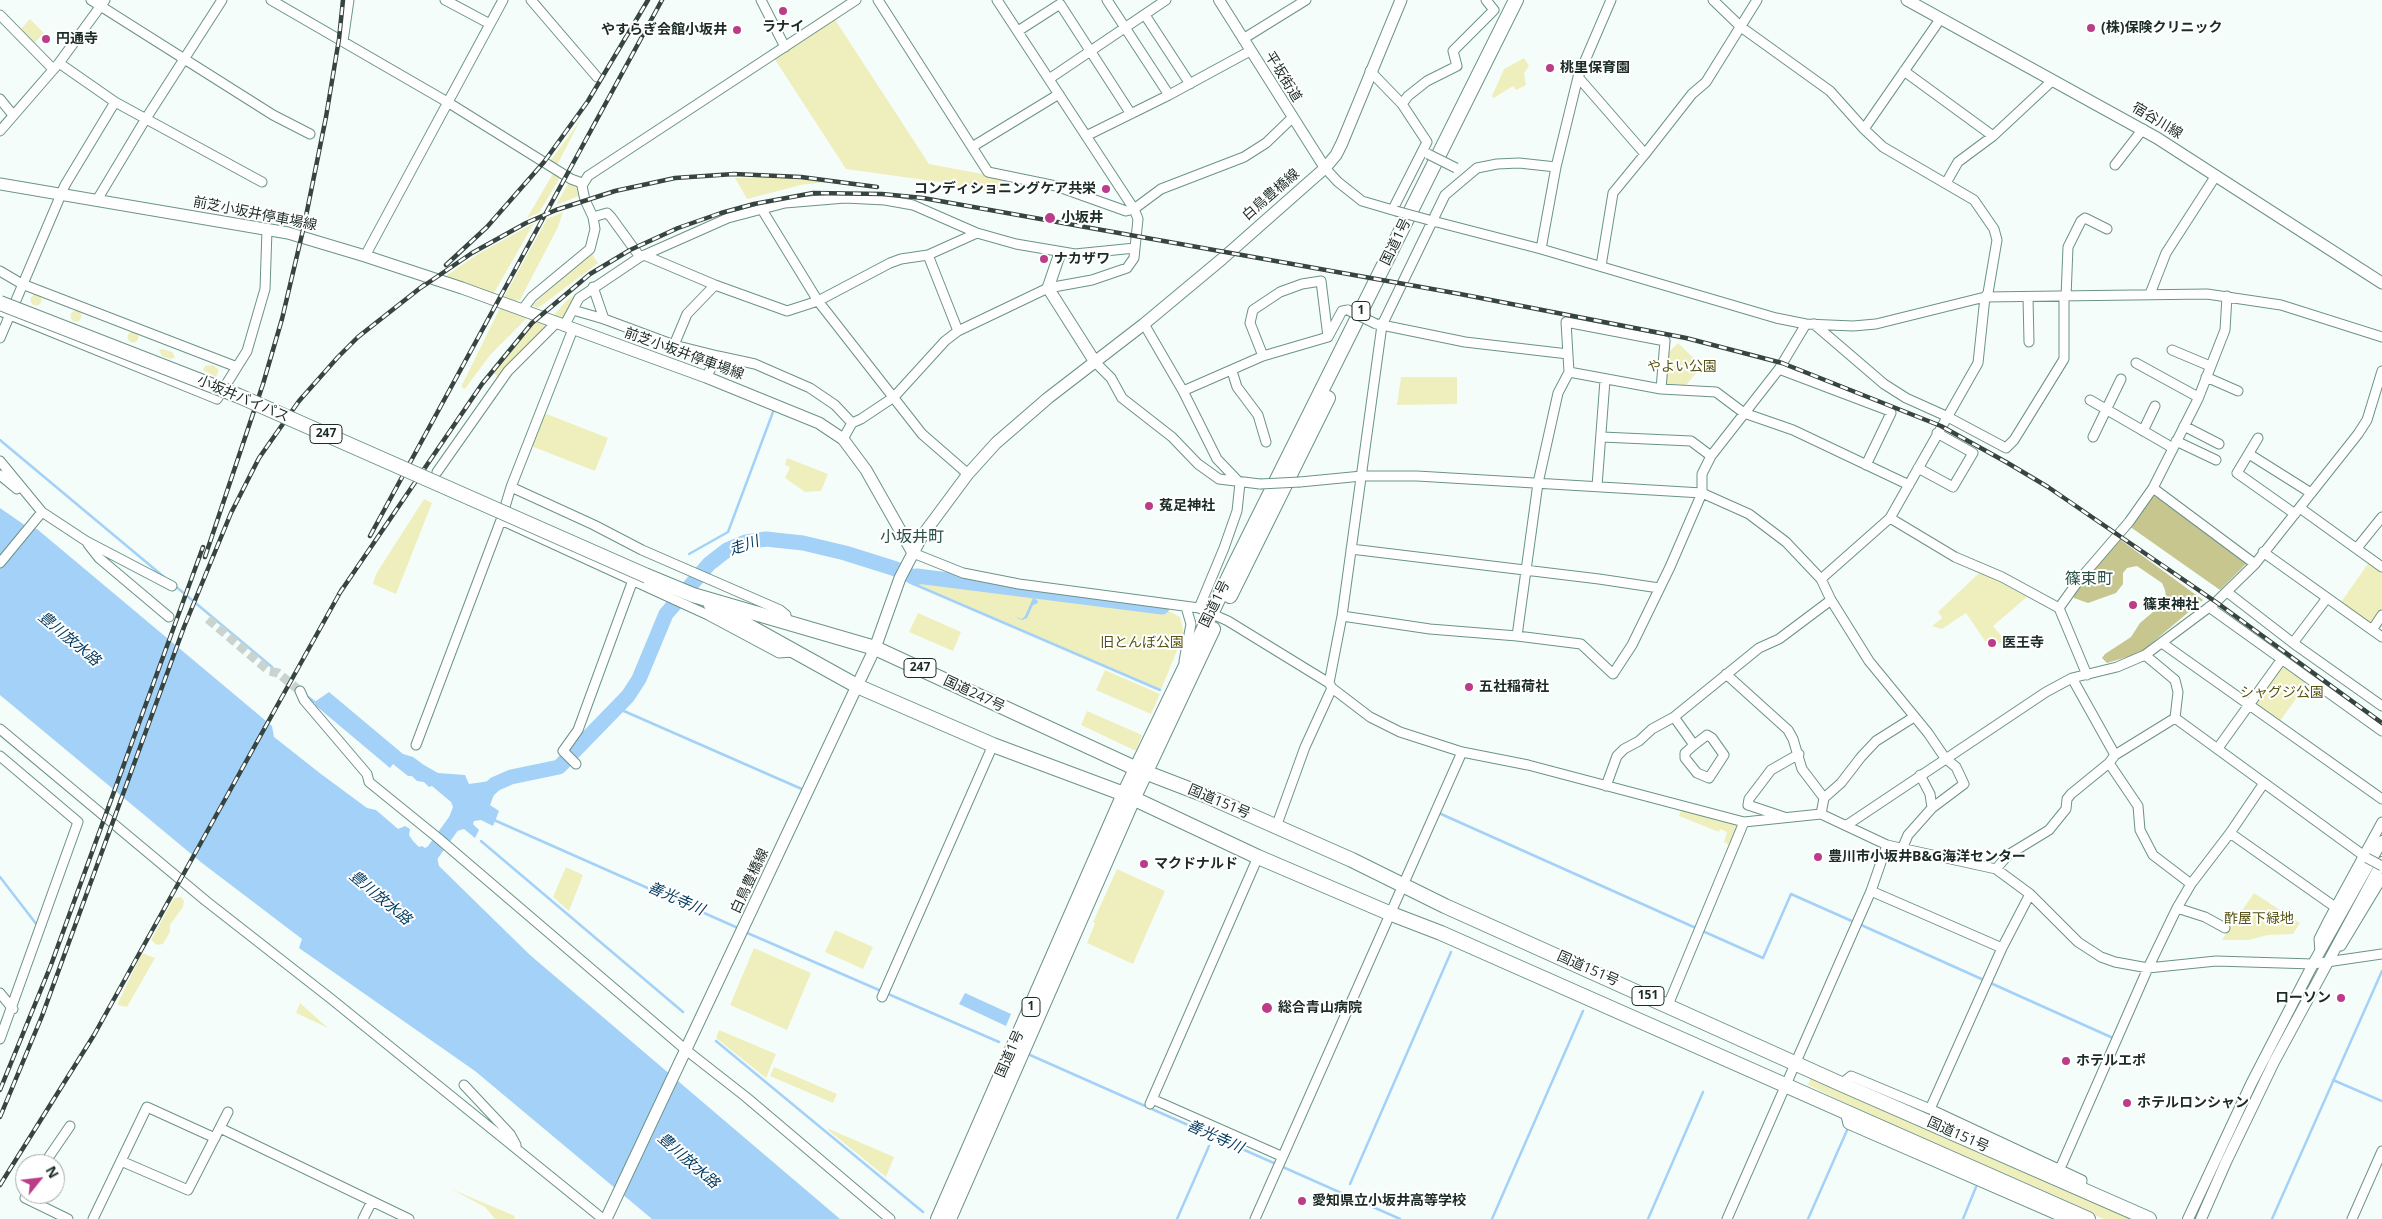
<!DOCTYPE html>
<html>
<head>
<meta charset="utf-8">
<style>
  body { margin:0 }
  #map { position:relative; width:2382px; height:1219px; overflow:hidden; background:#f5fdfa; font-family:"Open Sans",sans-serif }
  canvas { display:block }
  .north { position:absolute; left:15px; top:1154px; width:50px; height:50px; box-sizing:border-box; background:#fff; border:1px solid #a4aaa9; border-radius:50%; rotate:61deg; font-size:14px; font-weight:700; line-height:20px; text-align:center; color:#1b2b27 }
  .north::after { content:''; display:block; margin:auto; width:18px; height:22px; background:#bb3d8a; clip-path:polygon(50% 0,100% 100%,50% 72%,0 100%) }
</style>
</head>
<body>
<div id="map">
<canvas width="2382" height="1219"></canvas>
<div class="north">N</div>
</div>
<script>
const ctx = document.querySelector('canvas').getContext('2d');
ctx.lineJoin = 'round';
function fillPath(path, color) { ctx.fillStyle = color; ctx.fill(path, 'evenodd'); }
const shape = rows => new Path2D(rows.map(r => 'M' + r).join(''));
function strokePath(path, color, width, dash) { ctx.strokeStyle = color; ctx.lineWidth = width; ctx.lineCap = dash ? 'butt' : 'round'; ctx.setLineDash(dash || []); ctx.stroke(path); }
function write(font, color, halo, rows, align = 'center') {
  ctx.font = font + ' "Open Sans","Noto Sans JP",sans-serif'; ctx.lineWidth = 4; ctx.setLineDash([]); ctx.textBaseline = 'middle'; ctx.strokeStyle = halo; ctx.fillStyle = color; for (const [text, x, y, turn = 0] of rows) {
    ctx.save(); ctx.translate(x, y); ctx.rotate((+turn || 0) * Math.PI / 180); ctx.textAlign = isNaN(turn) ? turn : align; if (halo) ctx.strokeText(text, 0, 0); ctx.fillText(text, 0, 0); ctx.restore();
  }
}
const green = shape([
  [834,18,929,164,1009,179,1006,195,939,182,846,169,774,58],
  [30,19,44,33,33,44,19,31],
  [1524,58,1529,66,1524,73,1526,85,1516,90,1513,86,1494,98,1492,96,1504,69],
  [580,121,557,165,550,161],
  [555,170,562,174,539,213,527,218],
  [764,177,799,178,826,182,801,185,747,199,735,178],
  [570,180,575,184,579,196,556,205],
  [563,212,558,227,520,300,515,301,504,297,547,219],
  [534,223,494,293,448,278,447,275,478,254],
  [592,254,598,263,541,306,537,308,532,305],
  [635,254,637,257,590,287,563,320,553,316,567,300],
  '30.5 300a5.5 5.5 0 1 1 11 0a5.5 5.5 0 1 1-11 0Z',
  [501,306,528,317,490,355,465,389,461,387],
  '70.5 316a5.5 5.5 0 1 1 11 0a5.5 5.5 0 1 1-11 0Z',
  [536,322,548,325,499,379,491,369],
  '127.5 337a5.5 5.5 0 1 1 11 0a5.5 5.5 0 1 1-11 0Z',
  [1678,343,1702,366,1686,385,1667,384,1665,381,1668,353],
  [163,349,172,352,175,357,171,359,162,356,159,350],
  [213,365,219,370,216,377,203,370,205,366],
  [1401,377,1457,377,1457,404,1397,405],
  [544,413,608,438,595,471,531,446],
  [787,458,828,474,821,491,805,492,785,478,790,467,785,465],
  [424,499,432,503,396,594,373,584,376,574],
  [2370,561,2382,570,2382,608,2371,623,2341,602],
  [1980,572,2027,597,1993,626,2004,639,1991,650,1966,613,1942,629,1932,626,1942,618,1938,612],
  [912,578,1169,611,1180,617,1184,633,1161,690,910,581],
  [918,613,961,632,953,651,909,632],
  [2284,665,2308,682,2280,721,2256,703],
  [1105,670,1160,694,1151,714,1096,690],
  [1087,711,1142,735,1136,751,1081,725],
  [1681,810,1736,824,1737,826,1729,845,1724,842,1727,832,1720,829,1719,832,1679,816],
  [566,867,583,875,569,911,553,897],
  [1117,869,1165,891,1133,964,1087,943,1095,923,1093,922],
  [2254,893,2300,923,2293,934,2268,935,2249,940,2222,940],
  [181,897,184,901,183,907,170,925,170,932,163,944,157,945,151,940,174,898],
  [835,930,873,947,863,969,825,952],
  [754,948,811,973,787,1030,730,1005],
  [142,953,155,958,127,1007,117,1005],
  [300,1003,328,1028,296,1013],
  [719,1030,776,1054,766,1078,716,1038],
  [774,1067,837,1094,833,1103,770,1076],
  [1813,1073,2143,1219,2104,1219,1881,1120,1808,1085],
  [829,1129,894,1157,886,1177,828,1130],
  [451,1189,515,1216,514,1219,495,1219,485,1207]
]);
const forest = shape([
  [2152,494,2247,563,2220,590,2129,526],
  [2118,538,2203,600,2140,653,2107,663,2102,658,2105,654,2131,637,2140,623,2160,606,2166,598,2165,590,2162,583,2137,566,2127,568,2123,573,2123,584,2116,593,2088,603,2074,598,2073,595,2079,583]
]);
const water = shape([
  [0,508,26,526,37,529,272,726,274,737,321,774,367,808,376,810,398,829,405,826,410,829,409,835,413,841,419,847,422,846,425,848,429,846,436,852,439,866,530,955,840,1219,652,1219,475,1071,299,948,302,939,202,863,0,695],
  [1033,598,1037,600,1038,603,1033,605,1027,618,1022,620,1015,617,1022,619,1025,616],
  [329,692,403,754,413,757,424,765,438,773,465,775,469,784,497,780,498,784,490,805,499,811,493,826,481,820,474,821,473,824,479,830,475,838,464,829,450,833,445,828,453,807,451,802,432,786,429,787,424,782,417,781,412,776,408,776,393,764,390,768,315,705,316,701],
  [965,993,1011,1014,1006,1026,959,1004]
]);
const stream = shape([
  [0,440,164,577],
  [689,554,728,532,773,412],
  [904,576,909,582,1160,690],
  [174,585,272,667],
  [308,697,316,703],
  [617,708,804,790],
  [1441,814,1763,958,1791,894,1854,922],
  [494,820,738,928],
  [481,841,683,1012],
  [0,877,37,925],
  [1859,924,2113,1038],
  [745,932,999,1042],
  [716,1041,923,1212],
  [1030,1055,1400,1219],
  [2333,1080,2382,1101],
  [1350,1184,1451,952],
  [1177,1219,1209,1146],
  [1492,1219,1583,1011],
  [1648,1219,1703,1092],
  [1808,1219,1848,1128],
  [1963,1219,1976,1187],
  [2272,1219,2382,971]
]);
const river = shape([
  [482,796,495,784,511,777,559,767,628,696,639,679,666,614,709,564,727,550,746,542,766,539,803,543,845,553,896,569,916,578,917,576,1162,607],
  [423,866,459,816]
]);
const minorTunnel = shape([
  [208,619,269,671,278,673,300,691]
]);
const minor = shape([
  [91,0,273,115,310,134],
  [271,0,449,103,571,179,582,183],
  [445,0,490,24],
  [531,0,597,77],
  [761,0,785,47],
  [878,0,988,172,1056,186,1126,211,1134,209,997,0],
  [1107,0,1169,95],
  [1713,0,1741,27,1830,91,1864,129,1941,18],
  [0,15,53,69],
  [1145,15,1190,84],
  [1018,31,1060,4,1131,114],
  [1243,39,1306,0],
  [343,41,349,0],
  [59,63,115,102,262,182],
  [1370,71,1402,104,1427,142,1393,209],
  [1904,71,1993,136],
  [1578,77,1611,0],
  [1049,79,1166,0],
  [0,99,13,115],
  [1402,104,1408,96,1427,81,1457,66,1453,51,1494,10,1486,0],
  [0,131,59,63,105,0],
  [1086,136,1169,95,1250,51],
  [972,147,1059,94],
  [2115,165,2143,129],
  [1325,168,1338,182,1362,201,1396,211],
  [1946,183,1958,162,1993,136,2053,80],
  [97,200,145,120,222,0],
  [761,208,818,301,890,263,901,259,928,255,977,233,1016,244,1075,254,1135,248],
  [593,217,607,213,611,217,640,257],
  [1429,220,1541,249,1776,318,1806,324,1853,326,1876,324,1985,297,2207,294,2281,305,2382,337],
  [1541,249,1556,167],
  [644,255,715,285,787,311,818,301,922,434,968,474],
  [928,255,958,331],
  [365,256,503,0],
  [1601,266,1613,193,1645,154],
  [0,271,22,284,237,367,217,399,0,311],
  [593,287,604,319],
  [2150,294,2166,253,2215,177],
  [2028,297,2029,342],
  [2066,297,2068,247,2081,221,2085,218,2107,229],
  [522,310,532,297,590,249,595,229,593,217,585,200,582,186,588,176,856,0],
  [573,310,604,319,674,345,718,356],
  [1144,324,1183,391,1217,459,1240,483,1237,511,1224,548,1199,608],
  [1377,324,1465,342,1568,354],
  [1814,324,1884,384,1906,398,1946,416,2006,448,2014,440,2064,359,2064,296],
  [564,326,579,298,640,257,728,218,785,203,845,198,885,200,913,205,977,233],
  [0,338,65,185,115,102],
  [674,345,687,314,715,285],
  [2172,350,2210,366],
  [1263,356,1250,323,1253,310,1280,292,1302,284,1321,281,1328,337],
  [1095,362,1111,378,1122,398,1172,437,1198,464,1219,479,1260,484],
  [2136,363,2198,397],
  [237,367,247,351,265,289,267,230],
  [1779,369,1890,411,1891,413,1866,465],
  [1232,371,1237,387,1258,415,1266,442],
  [1569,372,1661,389,1716,392,1744,413,1793,430,1909,485],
  [706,377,718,356,755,364,810,388,835,405,852,423],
  [2206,377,2238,391],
  [1183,391,1263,356,1328,337,1342,311,1348,310],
  [2090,400,2173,448],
  [2184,426,2219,444],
  [2143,431,2155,406],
  [1602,437,1691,441,1711,456],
  [2093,437,2121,379],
  [2258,438,2237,473,2295,514],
  [843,439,852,423,861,419,894,397,945,341,958,331,1048,288,1092,280,1127,268,1134,258,1135,248,1138,219,1134,209,1161,189,1244,157,1266,143,1292,118],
  [2176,441,2216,460],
  [2249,454,2311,493],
  [0,461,42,512,86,541,172,586],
  [1918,468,1953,487,1973,453,1937,433],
  [437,472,508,371,556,323],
  [0,475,17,489],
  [1300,482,1362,476,1417,476,1702,493,1749,514,1786,542,1821,579,1831,600,1869,661,1928,733,1945,758,1956,767,1964,784,1932,808,1908,835,1902,849],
  [1597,486,1605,380],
  [511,487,594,525,642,550,780,610,786,615,787,622],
  [2153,488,2255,564],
  [2300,508,2382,567],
  [1890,518,1955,557,2002,577,2059,608,2087,675],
  [501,520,708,615,779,653,793,652],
  [88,544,99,558,169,617],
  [2357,548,2382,517],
  [1351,549,1599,579,1659,588],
  [2263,552,2382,637],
  [913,553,963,573,1019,584,1199,608,1228,621,1329,683,1332,688,1370,717,1400,732,1462,752,1528,765,1744,822,1821,814,1887,845,1996,869,2030,894,2078,942,2101,957,2115,962,2148,968,2216,961,2313,964,2382,954],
  [0,563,42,512],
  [1821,579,1890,518,1978,363,1985,297,1988,293,1997,240,1994,229,1974,200,1883,147,1864,129],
  [2227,592,2293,643,2327,598],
  [2209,607,2382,731],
  [2059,608,2079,580,2129,522,2153,488,2198,399,2225,330,2227,296],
  [1342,616,1430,629,1517,636,1538,483,1558,393,1569,372,1566,322,1665,341,1661,389],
  [2372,630,2382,615],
  [1517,636,1581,644,1613,674,1632,645,1670,567,1702,493,1702,474,1711,456,1779,369,1806,324],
  [2162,643,2382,799],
  [2293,643,2382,706],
  [2145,655,2175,680,2178,692,2175,718],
  [1184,661,1191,624,1186,607],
  [1726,674,1788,730,1793,739,1802,769,1824,798,1821,814],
  [2072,678,2115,755],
  [1329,683,1342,616,1382,325,1445,195,1477,168,1497,164,1519,163,1556,167,1578,77,1645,154,1692,94,1706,82,1757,0],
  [300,691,304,700,367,774,369,782,438,838,686,1050,746,1097,890,1219],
  [1674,717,1694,745,1707,735,1712,738,1724,755,1709,778,1697,773,1685,758,1685,753,1694,745],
  [2175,718,2367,858],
  [0,729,206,901,330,998,603,1219],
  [416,745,501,520,511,487,573,329],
  [2218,748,2282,659],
  [0,756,78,822,0,1039],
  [2109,763,2138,806,2140,830,2153,855,2191,884],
  [576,764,563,751,578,730,633,580],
  [1920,775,1930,794,1932,808],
  [1606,786,1617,756,1624,749,1639,741,1652,729,1674,717,1759,648,1779,639,1831,600],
  [1824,798,1841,783,1861,757,1876,741,1914,717],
  [1784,817,1748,805,1749,799,1771,770,1799,754],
  [1847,825,2046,692,2072,678,2117,667,2145,655,2216,602,2255,564,2358,434,2367,420,2382,371],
  [1276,827,1305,747,1332,688],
  [2230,833,2335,907],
  [1996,869,2008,855,2049,830,2066,809,2067,799,2071,794,2109,763,2115,755,2175,718],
  [1871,891,2002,948],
  [2177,908,2205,917,2225,928],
  [2341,946,2382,878],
  [2320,952,2319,939,2328,921,2382,822],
  [0,993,13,1009],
  [882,997,993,745],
  [1668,1005,1744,822],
  [1841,1084,1851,1076,1930,1109,2082,1180,2081,1190],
  [464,1085,510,1134,516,1145],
  [1152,1099,1281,1156],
  [1150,1104,1258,857],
  [1930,1109,2002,948,2030,894],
  [1845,1112,1848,1124,2066,1219],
  [220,1128,409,1219],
  [121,1161,188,1190,228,1112],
  [44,1164,70,1126],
  [2059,1171,2148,968,2177,908,2191,884,2230,833,2264,783],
  [27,1194,25,1198,68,1219],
  [93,1219,147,1107,215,1138],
  [363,1219,372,1201],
  [1255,1219,1462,752],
  [1727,1219,1871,891,1887,845],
  [2352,1219,2382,1151]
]);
const tertiary = shape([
  [1219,0,1325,168],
  [2188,1219,2251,1084,2313,964,2382,841],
  [2201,1219,2226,1162,2274,1062,2382,862]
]);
const secondary = shape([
  [1907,0,2157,138,2382,283],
  [0,184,288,233,365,256,462,288,706,377,819,423,843,439,866,470,913,553],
  [1060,253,1048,288,1095,362],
  [606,1219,857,686,875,648,900,578,922,536,968,474,996,443,1048,398,1144,324,1222,259,1325,168,1336,155,1342,143,1401,0]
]);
const trunk = shape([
  [647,576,693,595,875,648,1137,769,1207,796,1352,860,1445,906,1841,1084,2149,1219],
  [1230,596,1328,398],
  [711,605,857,686,993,745,1124,794,1258,857,1389,913,1441,933,2088,1219],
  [938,1219,1124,794,1236,562,1516,0],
  [949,1219,1133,799,1213,629]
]);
const rail = shape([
  [446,265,487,227,544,162,588,101,648,0],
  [419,289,472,253,526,223,556,210,615,191,675,178,734,174,801,177,877,187],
  [370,536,662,0],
  [205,557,263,384,282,319,304,226,326,117,339,39,343,0],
  [339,594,482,384,532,323,590,274,630,250,678,228,721,213,754,204,813,193,882,194,923,198,1460,294,1686,338,1782,363,1941,426,2006,462,2048,487,2216,602,2382,723],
  [0,1090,51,965,203,547],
  [0,1117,42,1016,184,627,231,513,259,458,299,401,338,357,358,337,424,285],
  [0,1185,94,1035,342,589]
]);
const minorBridge = shape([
  [1428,154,1456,168],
  [1396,211,1429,220],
  [1348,310,1376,324],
  [1260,484,1300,482],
  [2367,858,2382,866]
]);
const trunkBridge = shape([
  [0,303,239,396,647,576]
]);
const markers = [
  [783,11,5,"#bb3d8a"],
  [2091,28,5,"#bb3d8a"],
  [737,30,5,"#bb3d8a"],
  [46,39,5,"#bb3d8a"],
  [1550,68,5,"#bb3d8a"],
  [1106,189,5,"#bb3d8a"],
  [1050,218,6,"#bb3d8a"],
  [1044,259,5,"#bb3d8a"],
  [1149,506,5,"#bb3d8a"],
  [2133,605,5,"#bb3d8a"],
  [1992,643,5,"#bb3d8a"],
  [1469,687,5,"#bb3d8a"],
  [1818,857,5,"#bb3d8a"],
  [1144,864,5,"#bb3d8a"],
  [2341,998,5,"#bb3d8a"],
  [1267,1008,6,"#bb3d8a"],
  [2066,1061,5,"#bb3d8a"],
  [2127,1103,5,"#bb3d8a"],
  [1302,1201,5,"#bb3d8a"]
];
const shields = [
  [1361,311,18],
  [326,434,32],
  [920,668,32],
  [1648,996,32],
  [1031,1007,18]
];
const shieldNames = [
  ["1",1361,311],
  ["247",326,434],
  ["247",920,668],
  ["151",1648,996],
  ["1",1031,1007]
];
const poiNames = [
  ["ラナイ",783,27,"center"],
  ["(株)保険クリニック",2101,28],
  ["やすらぎ会館小坂井",727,30,"right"],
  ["円通寺",56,39],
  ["桃里保育園",1560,68],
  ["コンディショニングケア共栄",1096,189,"right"],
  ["小坂井",1061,218],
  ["ナカザワ",1054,259],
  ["菟足神社",1159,506],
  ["篠束神社",2143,605],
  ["医王寺",2002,643],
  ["五社稲荷社",1479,687],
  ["豊川市小坂井B&G海洋センター",1828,857],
  ["マクドナルド",1154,864],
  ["ローソン",2331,998,"right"],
  ["総合青山病院",1278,1008],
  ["ホテルエポ",2076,1061],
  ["ホテルロンシャン",2137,1103],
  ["愛知県立小坂井高等学校",1312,1201]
];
const streetNames = [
  ["平坂街道",1283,77,58],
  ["宿谷川線",2157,121,31],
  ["白鳥豊橋線",1271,195,-41],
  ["前芝小坂井停車場線",255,214,11],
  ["国道1号",1396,242,-64],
  ["前芝小坂井停車場線",684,354,20],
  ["小坂井バイパス",243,399,23],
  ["国道1号",1215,604,-64],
  ["国道247号",974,694,25],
  ["国道151号",1219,802,23],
  ["白鳥豊橋線",750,881,-65],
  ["国道151号",1588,969,24],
  ["国道1号",1010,1054,-66],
  ["国道151号",1958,1135,24]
];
const parkNames = [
  ["やよい公園",1682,367],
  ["旧とんぼ公園",1142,643],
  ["シャグジ公園",2282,693],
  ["酢屋下緑地",2259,919]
];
const waterNames = [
  ["走川",744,546,-19],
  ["豊川放水路",69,639,40],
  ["豊川放水路",380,898,40],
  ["善光寺川",676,899,24],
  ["善光寺川",1215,1137,24],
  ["豊川放水路",688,1161,41]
];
const quarterNames = [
  ["小坂井町",912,537],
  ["篠束町",2089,579]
];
fillPath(green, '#efefbd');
fillPath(forest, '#c7c68f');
fillPath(water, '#a3d1f7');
strokePath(stream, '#a3d1f7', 2.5);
strokePath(river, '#a3d1f7', 15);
strokePath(minorTunnel, '#c9d3d0', 9, [9, 4.5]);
strokePath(minor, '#6b9388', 11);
strokePath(tertiary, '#6b9388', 12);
strokePath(secondary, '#6b9388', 13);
strokePath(trunk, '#6b9388', 16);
strokePath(minor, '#fff', 9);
strokePath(tertiary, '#fff', 10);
strokePath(secondary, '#fff', 11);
strokePath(trunk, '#fff', 14);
strokePath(rail, '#364541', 4.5);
strokePath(rail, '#fff', 2.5, [8]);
strokePath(minorBridge, '#6b9388', 11, []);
strokePath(trunkBridge, '#6b9388', 16, []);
strokePath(minorBridge, '#fff', 9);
strokePath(trunkBridge, '#fff', 14);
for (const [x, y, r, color] of markers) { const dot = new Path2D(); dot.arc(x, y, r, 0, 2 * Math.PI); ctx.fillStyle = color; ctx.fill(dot); strokePath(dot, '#fff', 2); }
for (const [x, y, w] of shields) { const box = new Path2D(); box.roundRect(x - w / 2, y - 9.5, w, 19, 4); ctx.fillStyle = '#fff'; ctx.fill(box); strokePath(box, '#1b2b27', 1); }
write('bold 12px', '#1b2b27', null, shieldNames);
write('bold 14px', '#1b2b27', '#fff', poiNames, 'left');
write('14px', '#1b2b27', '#fff', streetNames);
write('14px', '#565414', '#fff', parkNames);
write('italic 15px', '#00395d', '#fff', waterNames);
write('16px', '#2a5147', '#fff', quarterNames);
</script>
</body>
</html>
